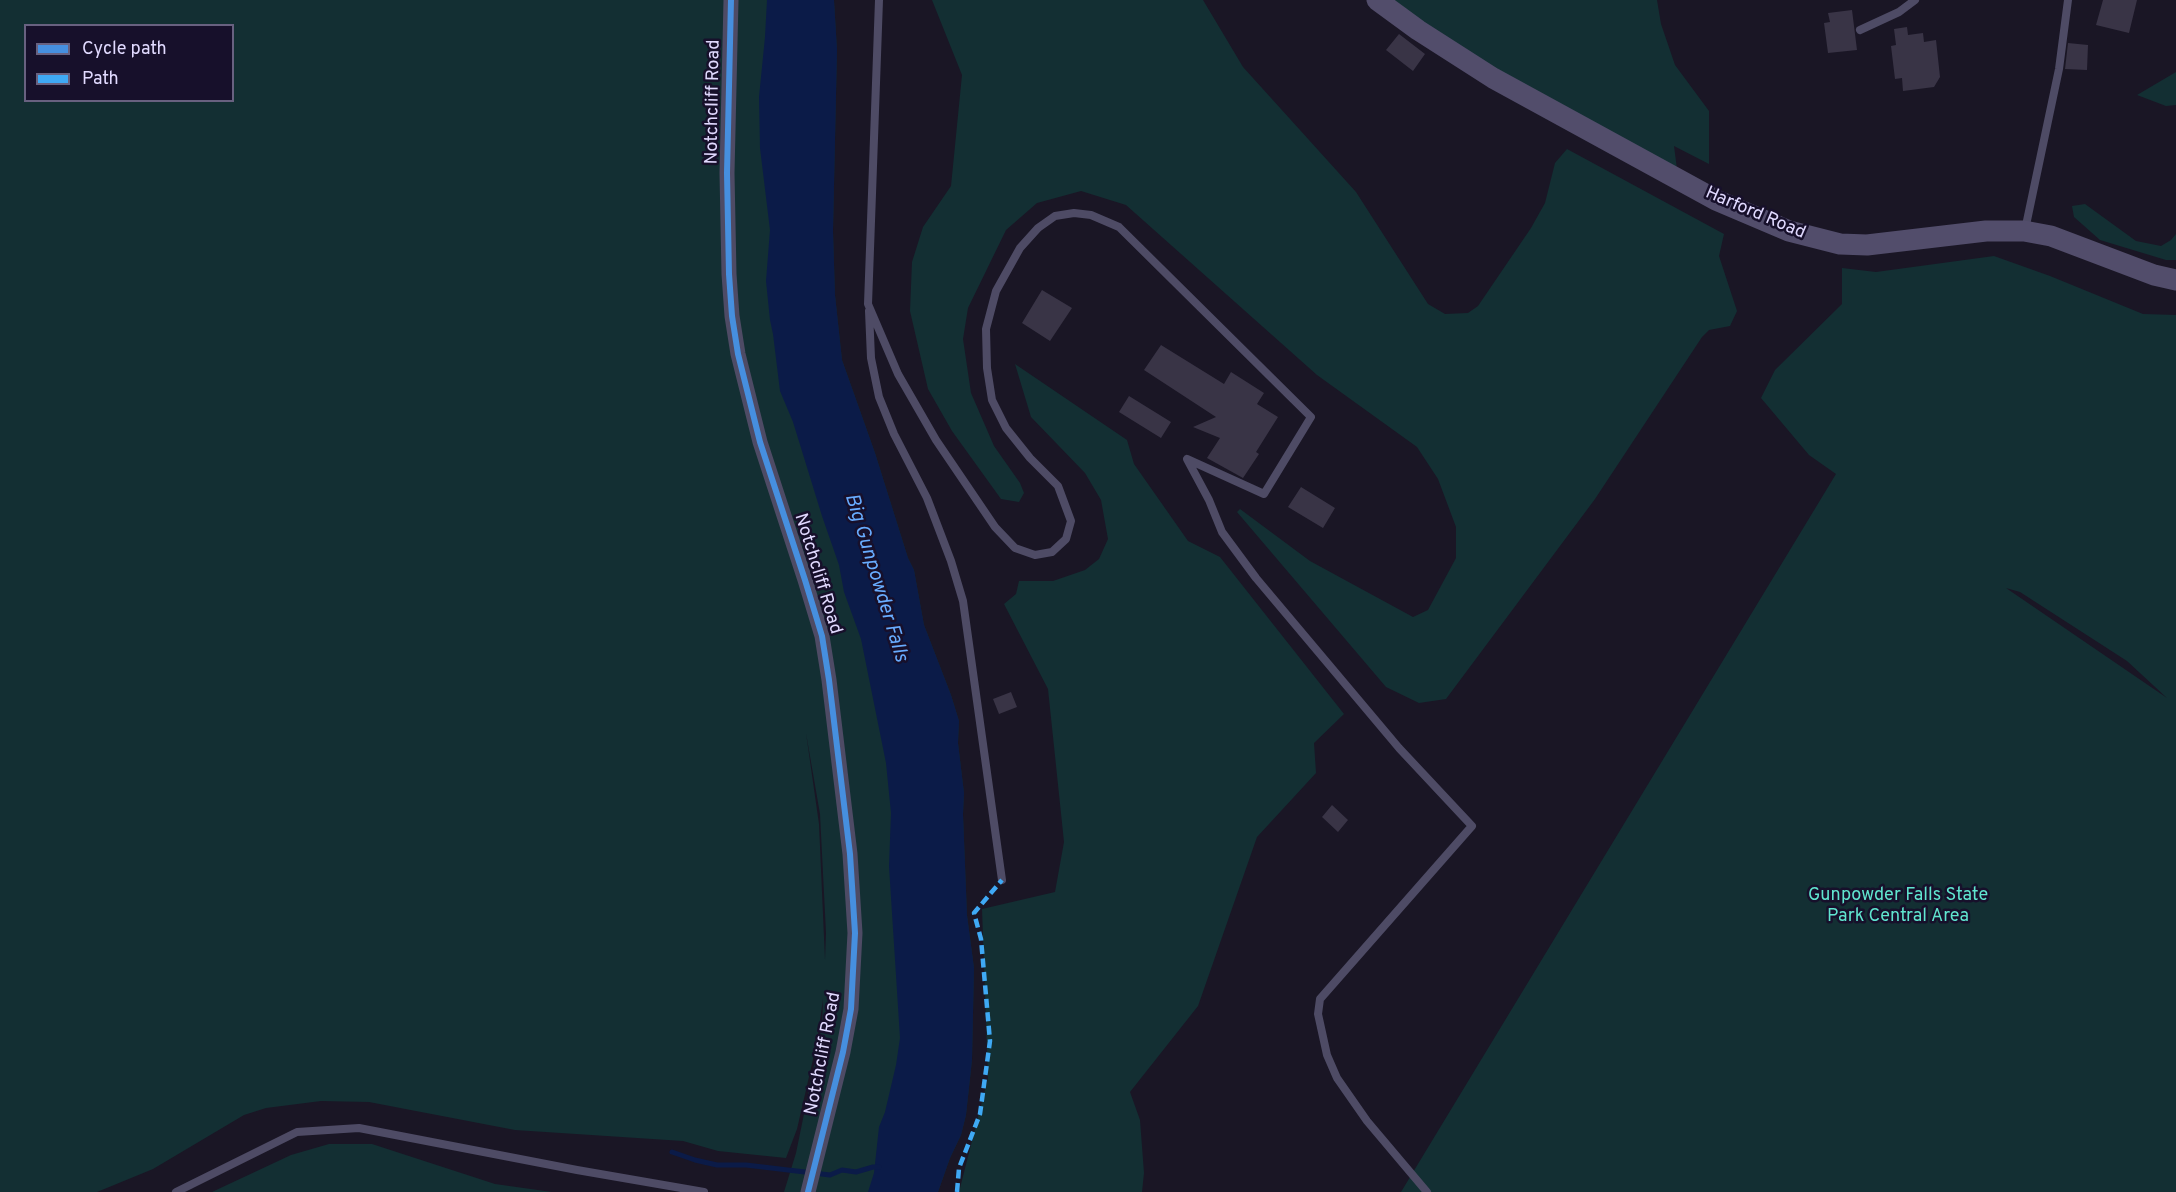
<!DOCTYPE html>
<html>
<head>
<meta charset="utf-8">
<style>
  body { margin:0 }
  #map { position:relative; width:2176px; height:1192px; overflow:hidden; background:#1a1625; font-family:Overpass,sans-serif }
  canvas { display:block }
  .legend { position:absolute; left:24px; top:24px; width:210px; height:78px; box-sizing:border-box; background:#17102b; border:2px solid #686180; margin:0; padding:8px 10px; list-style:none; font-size:18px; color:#e1daff }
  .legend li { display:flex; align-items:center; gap:12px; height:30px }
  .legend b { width:30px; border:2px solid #686180 }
</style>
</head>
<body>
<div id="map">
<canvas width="2176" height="1192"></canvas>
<ul class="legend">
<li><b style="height:8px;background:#468fdf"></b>Cycle path</li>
<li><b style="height:8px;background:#3fa9f5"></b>Path</li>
</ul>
</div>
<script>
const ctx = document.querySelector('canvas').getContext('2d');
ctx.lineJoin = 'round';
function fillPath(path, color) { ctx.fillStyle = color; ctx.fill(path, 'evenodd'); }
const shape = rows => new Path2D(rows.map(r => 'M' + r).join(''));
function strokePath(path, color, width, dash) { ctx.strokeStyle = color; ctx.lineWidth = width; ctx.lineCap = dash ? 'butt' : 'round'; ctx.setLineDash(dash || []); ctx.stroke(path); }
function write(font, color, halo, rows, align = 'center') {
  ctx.font = font + ' Overpass,sans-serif'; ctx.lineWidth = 5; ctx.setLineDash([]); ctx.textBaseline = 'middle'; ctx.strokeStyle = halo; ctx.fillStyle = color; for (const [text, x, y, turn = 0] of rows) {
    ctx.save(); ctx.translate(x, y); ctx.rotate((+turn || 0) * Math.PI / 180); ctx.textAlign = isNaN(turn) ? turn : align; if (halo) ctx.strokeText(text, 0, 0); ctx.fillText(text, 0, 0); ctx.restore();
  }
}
const green = shape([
  [0,0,834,0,837,50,833,231,835,295,842,360,875,453,908,558,914,570,924,625,951,695,959,721,958,743,964,793,963,814,967,915,974,968,972,1060,966,1115,961,1135,950,1158,938,1192,784,1192,796,1153,822,1026,823,999,817,1042,797,1129,786,1158,718,1151,683,1141,515,1130,369,1102,321,1101,266,1108,244,1115,153,1169,97,1192,0,1192],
  [26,26,232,26,232,100,26,100],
  [806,733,820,814,826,933,825,960,819,824],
  [932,0,1203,0,1243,67,1356,192,1428,304,1445,314,1468,313,1478,306,1531,228,1545,203,1555,163,1567,149,1724,234,1719,256,1737,311,1730,326,1709,330,1702,337,1595,499,1446,699,1419,703,1386,687,1237,512,1240,509,1310,561,1413,617,1428,610,1456,558,1456,527,1438,479,1417,447,1317,375,1126,205,1081,191,1037,203,1006,230,968,308,963,339,971,393,994,446,1020,483,1024,493,1019,502,1001,499,952,431,928,389,910,311,912,262,923,227,951,186,962,75],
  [1391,0,1657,0,1661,24,1675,65,1709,111,1709,164,1674,146,1677,169,1467,54],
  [2176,72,2176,105,2166,106,2137,95],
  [2085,204,2136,241,2161,246,2171,240,2176,234,2176,260,2166,260,2100,240,2074,217,2072,206],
  [1994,256,2050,276,2143,314,2176,315,2176,1192,1401,1192,1836,474,1809,455,1761,398,1775,370,1842,304,1842,268,1876,272],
  [2006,588,2020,592,2127,661,2167,698],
  [1015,364,1127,440,1134,464,1188,541,1220,557,1344,714,1314,743,1316,773,1257,837,1198,1006,1130,1092,1140,1120,1144,1173,1142,1192,959,1192,988,1078,982,909,1055,892,1064,842,1048,689,1004,604,1016,594,1019,581,1053,581,1085,570,1099,559,1108,539,1101,500,1085,473,1031,417],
  [329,1144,372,1144,495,1184,552,1192,212,1192,291,1155]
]);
const water = shape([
  [767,0,834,0,837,50,833,231,835,295,842,360,875,453,908,558,914,570,924,625,951,695,959,721,958,743,964,793,963,814,967,915,974,968,972,1060,966,1115,961,1135,950,1158,938,1192,868,1192,874,1173,879,1127,885,1112,896,1065,900,1038,889,866,891,813,886,763,861,639,844,592,839,565,822,516,793,422,780,391,773,334,770,320,766,281,770,230,760,148,759,97,765,37]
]);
const stream = shape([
  [672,1152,695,1160,717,1165,746,1165,830,1175,842,1170,856,1172,873,1167,879,1167]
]);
const building = shape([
  [2103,0,2137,0,2129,33,2096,25],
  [1852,10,1857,50,1828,53,1824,23,1830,22,1828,13],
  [1907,27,1908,35,1923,33,1924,42,1936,40,1940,77,1934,87,1903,91,1902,78,1895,79,1891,46,1896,45,1894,29],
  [1399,34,1425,54,1413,71,1386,50],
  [2068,43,2088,45,2087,70,2065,69],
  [1042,290,1072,308,1050,341,1022,323],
  [1161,345,1224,384,1231,372,1264,393,1257,404,1278,417,1256,452,1259,454,1243,478,1207,458,1220,438,1193,427,1216,417,1144,370],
  [1129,396,1171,422,1161,438,1119,412],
  [1301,487,1335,508,1323,528,1288,507],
  [1011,692,1017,707,999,714,993,699],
  [1332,805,1348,820,1338,832,1322,817]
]);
const service = shape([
  [879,0,868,304,898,374,936,440,995,527,1015,548,1035,555,1052,552,1066,539,1071,521,1058,486,1030,458,1006,428,992,400,987,368,986,329,996,291,1020,248,1038,228,1055,216,1074,213,1091,215,1119,227,1311,417,1264,494,1187,459,1209,500,1222,532,1256,578,1399,748,1472,826,1320,999,1318,1014,1327,1055,1337,1078,1367,1121,1427,1192],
  [1860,30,1899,12,1915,0],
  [2025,230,2059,69,2068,0],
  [869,311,871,358,879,397,894,434,927,498,951,561,963,601,1002,880],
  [176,1192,297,1132,359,1128,577,1170,704,1192]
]);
const minor = shape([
  [731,0,727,173,729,274,732,316,738,354,760,442,805,580,822,636,829,680,850,854,855,933,851,1009,843,1052,808,1192]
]);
const secondary = shape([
  [1377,0,1418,30,1493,78,1716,200,1789,231,1840,244,1867,245,1986,231,2024,231,2051,236,2154,275,2176,280]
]);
const quiet = shape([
  [957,1192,959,1168,980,1114,990,1041,981,939,974,913,1002,880]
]);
const cycleway = shape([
  [731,0,727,173,729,274,732,316,738,354,760,442,805,580,822,636,829,680,850,854,855,933,851,1009,843,1052,808,1192]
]);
const streetNames = [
  ["Notchcliff Road",714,102,-89],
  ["Harford Road",1755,214,23],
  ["Notchcliff Road",817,574,73],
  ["Notchcliff Road",824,1054,-79]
];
const parkNames = [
  ["Gunpowder Falls State",1898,896],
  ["Park Central Area",1898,917]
];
const waterNames = [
  ["Big Gunpowder Falls",875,578,73]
];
fillPath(green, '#132f33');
fillPath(water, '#0b1b48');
strokePath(stream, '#0b1b48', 5);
fillPath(building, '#393446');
strokePath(service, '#4e4b65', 8);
strokePath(minor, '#4e4b65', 15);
strokePath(secondary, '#524d6b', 21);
strokePath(quiet, '#3fa9f5', 4.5, [9, 4.5]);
strokePath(cycleway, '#468fdf', 6);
write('18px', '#e1daff', '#17102b', streetNames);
write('18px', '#60e5cf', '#17102b', parkNames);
write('italic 20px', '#68acff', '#17102b', waterNames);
</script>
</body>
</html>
